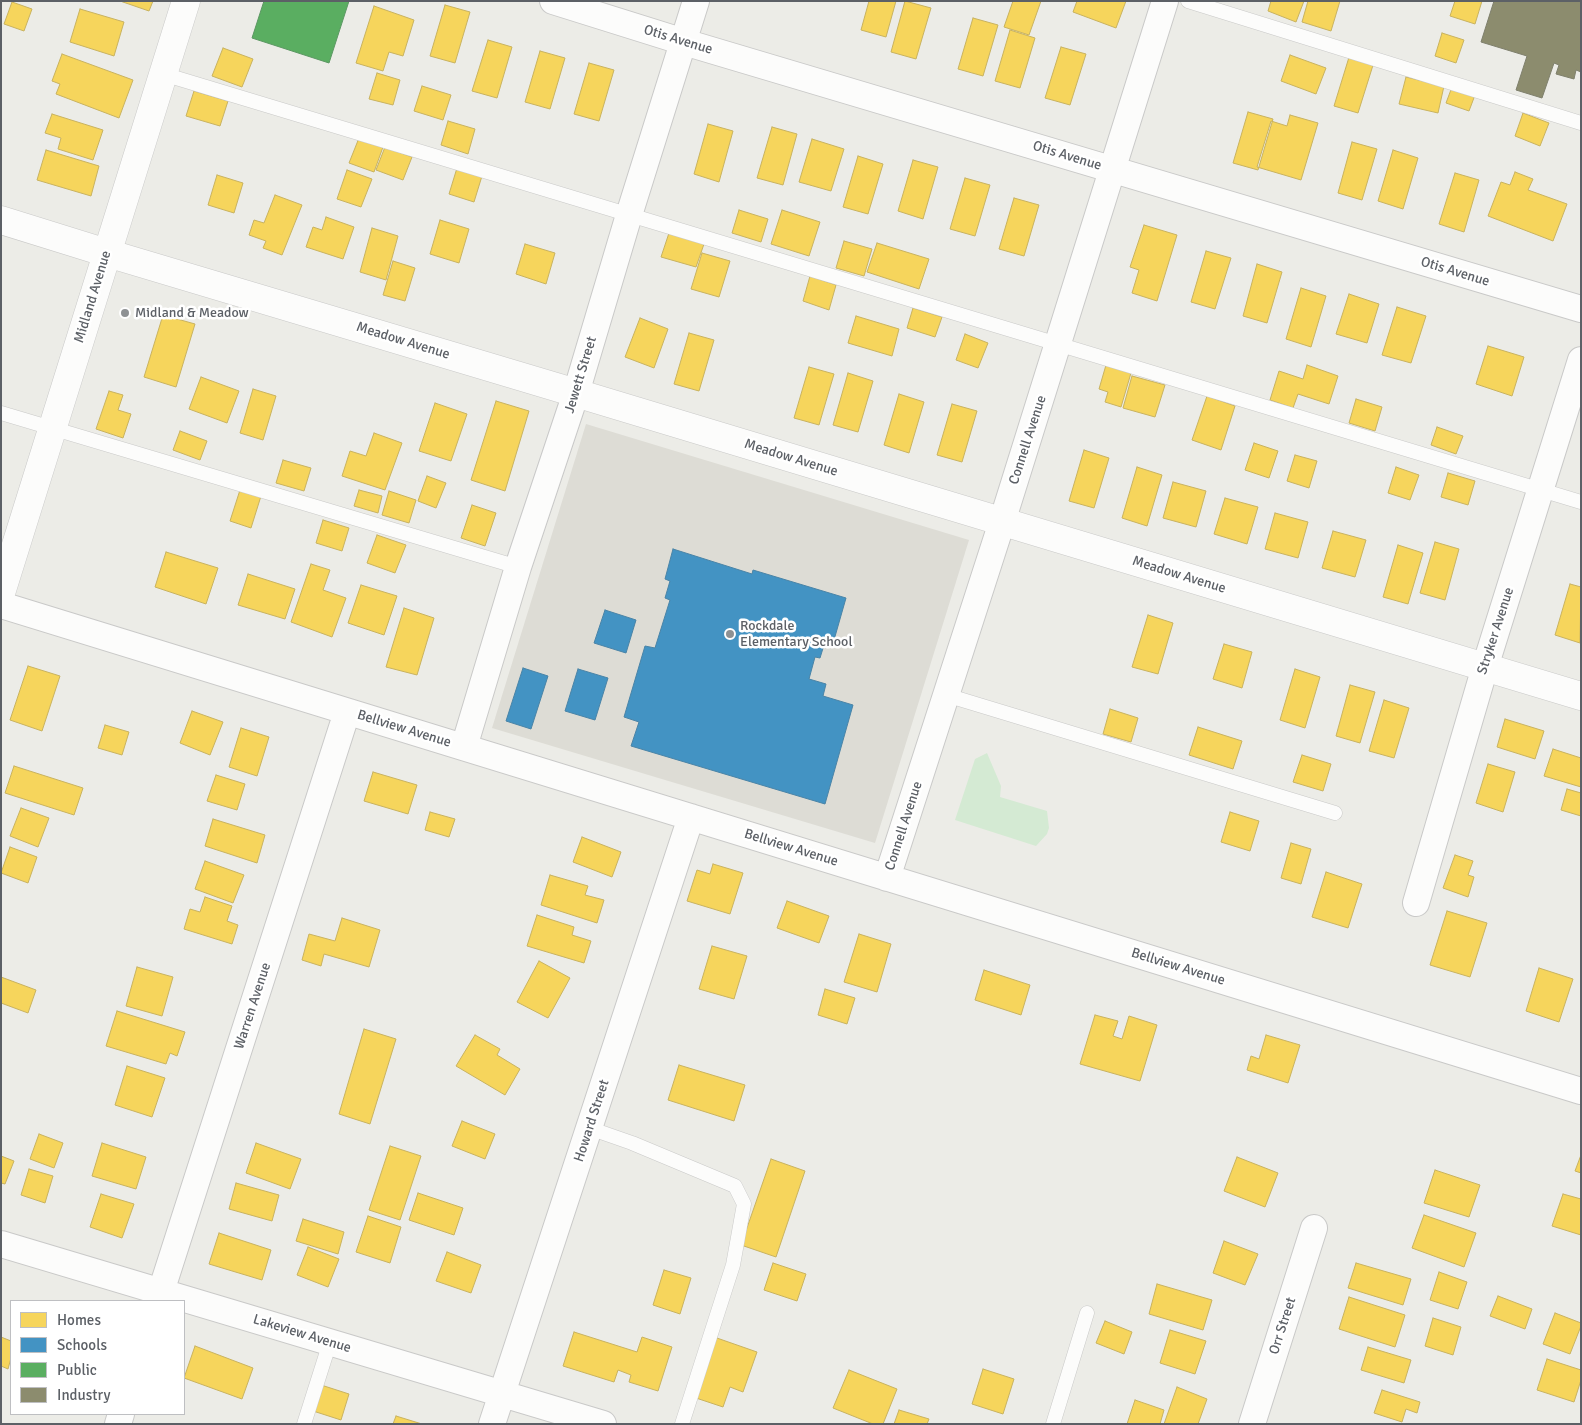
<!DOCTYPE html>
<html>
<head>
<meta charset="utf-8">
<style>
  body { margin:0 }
  #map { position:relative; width:1582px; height:1425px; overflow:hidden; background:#ecece7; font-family:Signika,sans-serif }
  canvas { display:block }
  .frame { position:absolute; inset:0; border:2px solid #5c6066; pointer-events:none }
  .legend { position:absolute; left:10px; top:1300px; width:175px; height:115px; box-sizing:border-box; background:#fff; border:1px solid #bebfc2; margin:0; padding:6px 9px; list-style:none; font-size:15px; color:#5c6066 }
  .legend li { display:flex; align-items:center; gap:10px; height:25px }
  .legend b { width:25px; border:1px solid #bebfc2 }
</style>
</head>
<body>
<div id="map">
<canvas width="1582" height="1425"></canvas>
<div class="frame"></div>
<ul class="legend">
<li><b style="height:14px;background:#f6d55c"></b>Homes</li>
<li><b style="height:14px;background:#4393c3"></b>Schools</li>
<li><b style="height:14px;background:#5aae61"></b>Public</li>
<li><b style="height:14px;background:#8c8c6e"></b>Industry</li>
</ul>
</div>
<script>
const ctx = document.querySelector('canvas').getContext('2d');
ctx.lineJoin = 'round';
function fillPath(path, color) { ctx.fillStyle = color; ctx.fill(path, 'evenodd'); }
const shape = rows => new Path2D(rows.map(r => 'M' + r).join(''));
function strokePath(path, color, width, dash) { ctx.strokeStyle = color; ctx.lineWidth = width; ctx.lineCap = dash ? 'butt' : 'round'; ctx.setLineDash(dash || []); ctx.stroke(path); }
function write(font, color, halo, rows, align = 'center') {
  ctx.font = font + ' Signika,sans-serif'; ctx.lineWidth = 5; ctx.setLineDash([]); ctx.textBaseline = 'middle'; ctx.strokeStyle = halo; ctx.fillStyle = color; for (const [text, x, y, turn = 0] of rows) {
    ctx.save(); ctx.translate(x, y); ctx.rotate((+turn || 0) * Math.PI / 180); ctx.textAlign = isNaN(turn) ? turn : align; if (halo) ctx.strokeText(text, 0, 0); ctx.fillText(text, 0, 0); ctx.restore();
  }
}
const education = shape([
  [586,424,969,540,875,843,492,728]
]);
const green = shape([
  [987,753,1001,786,1000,797,1047,811,1049,828,1047,834,1036,846,955,820,975,759]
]);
const homes = shape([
  [120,1,153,1,149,11,120,1],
  [869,1,896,1,886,37,861,30,869,1],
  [905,1,931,8,916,59,891,52,905,1],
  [1013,1,1041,1,1029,35,1004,27,1013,1],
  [1077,1,1126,1,1116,28,1073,12,1077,1],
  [1271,1,1304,1,1296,22,1268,11,1271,1],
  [1308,1,1340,1,1331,31,1302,22,1308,1],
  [1455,1,1482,1,1475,24,1450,16,1455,1],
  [12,2,32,9,24,31,4,24,12,2],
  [445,5,470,12,455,63,430,56,445,5],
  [374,6,414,20,403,56,389,52,383,71,356,63,374,6],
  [80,9,124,22,114,56,70,42,80,9],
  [973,18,998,25,983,76,958,69,973,18],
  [1010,30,1035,38,1020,88,995,81,1010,30],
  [1442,33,1464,40,1456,63,1435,56,1442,33],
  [488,40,512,47,497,98,472,91,488,40],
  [1061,47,1086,54,1070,105,1045,98,1061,47],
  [223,48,253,59,242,87,212,76,223,48],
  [540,51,565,58,550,109,525,102,540,51],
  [62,54,133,80,119,118,56,94,60,84,52,81,62,54],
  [1350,54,1374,62,1358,113,1334,106,1350,54],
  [1290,55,1326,68,1316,94,1281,81,1290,55],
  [589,63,614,70,599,121,574,114,589,63],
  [377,73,400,80,393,105,369,99,377,73],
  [1406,77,1444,86,1438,113,1399,104,1406,77],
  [422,86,451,95,443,120,414,111,422,86],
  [1452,87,1475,95,1469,111,1446,103,1452,87],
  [194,91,228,101,220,126,186,116,194,91],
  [1248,112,1273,119,1258,170,1233,163,1248,112],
  [1523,113,1549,123,1540,146,1515,136,1523,113],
  [52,114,103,130,93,160,58,149,61,138,45,133,52,114],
  [1290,115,1318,123,1301,180,1257,167,1271,121,1287,126,1290,115],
  [448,121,475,129,468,154,441,145,448,121],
  [708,124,733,131,719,182,694,174,708,124],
  [772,127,797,134,783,185,757,178,772,127],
  [359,138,383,147,374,172,349,163,359,138],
  [812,139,844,149,831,191,799,182,812,139],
  [1352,142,1377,149,1362,200,1338,193,1352,142],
  [385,147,412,157,403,180,376,170,385,147],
  [46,150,99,166,91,196,37,180,46,150],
  [1393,150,1418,158,1403,209,1378,201,1393,150],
  [858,156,883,164,868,214,843,207,858,156],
  [913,160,938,167,923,219,898,211,913,160],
  [457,168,482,176,474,202,449,194,457,168],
  [347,170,372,179,361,207,337,199,347,170],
  [1515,172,1533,179,1528,190,1567,204,1553,241,1488,216,1501,182,1510,185,1515,172],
  [1455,173,1479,180,1464,232,1439,224,1455,173],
  [217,175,243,183,234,213,208,205,217,175],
  [965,178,990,185,975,236,950,229,965,178],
  [275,195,302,205,282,255,263,248,266,241,249,235,254,220,264,223,275,195],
  [1014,198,1039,205,1024,256,999,249,1014,198],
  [739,210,768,219,761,242,732,233,739,210],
  [782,210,820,222,809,256,771,244,782,210],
  [326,217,354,227,343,259,306,247,313,227,322,230,326,217],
  [440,220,469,229,459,263,430,254,440,220],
  [1144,225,1177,235,1157,301,1132,293,1139,270,1130,267,1144,225],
  [372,228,398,236,386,280,360,272,372,228],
  [669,233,704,244,696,267,661,257,669,233],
  [844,241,872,249,864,276,836,268,844,241],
  [877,243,929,259,919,289,867,272,877,243],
  [525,244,555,253,546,284,516,274,525,244],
  [1206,251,1231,258,1215,309,1191,302,1206,251],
  [702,253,730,261,719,297,691,289,702,253],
  [393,261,415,268,405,301,383,295,393,261],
  [1257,264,1282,272,1267,323,1243,316,1257,264],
  [810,276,836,285,829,310,803,301,810,276],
  [1301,288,1326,296,1311,347,1286,339,1301,288],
  [1349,294,1379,304,1367,343,1336,334,1349,294],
  [1397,307,1426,316,1411,363,1382,355,1397,307],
  [913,308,942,317,935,337,907,328,913,308],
  [163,315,195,324,176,387,144,377,163,315],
  [856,316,899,329,892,356,848,343,856,316],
  [640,318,668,329,654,368,625,357,640,318],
  [689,333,714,340,699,391,674,384,689,333],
  [965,334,988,343,978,368,956,360,965,334],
  [1488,346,1524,357,1512,396,1476,384,1488,346],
  [1106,365,1131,373,1121,407,1105,402,1108,392,1099,389,1106,365],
  [1307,365,1338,376,1329,404,1298,394,1293,408,1270,400,1279,371,1303,379,1307,365],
  [809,367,834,374,819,425,794,418,809,367],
  [848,373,873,381,858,432,833,425,848,373],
  [1132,376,1165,385,1155,417,1123,408,1132,376],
  [201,377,239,391,227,423,189,409,201,377],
  [253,389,276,396,263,440,240,433,253,389],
  [109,391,123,395,118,410,131,414,123,438,96,429,109,391],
  [899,394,924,402,909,453,884,445,899,394],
  [1207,396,1235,406,1221,450,1192,440,1207,396],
  [1356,399,1382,407,1375,431,1349,423,1356,399],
  [496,401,529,411,505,491,471,480,496,401],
  [435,403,467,414,451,461,419,451,435,403],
  [952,404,977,411,962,462,937,455,952,404],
  [1437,427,1463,436,1456,454,1431,445,1437,427],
  [180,431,207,441,200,460,173,450,180,431],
  [374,433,402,443,385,490,342,476,350,451,366,456,374,433],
  [1254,443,1278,451,1269,478,1245,470,1254,443],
  [1084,450,1109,458,1094,508,1069,501,1084,450],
  [1295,455,1317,461,1309,488,1287,481,1295,455],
  [283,460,311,468,304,491,276,483,283,460],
  [1137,467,1162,475,1147,526,1122,518,1137,467],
  [1396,467,1419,475,1410,500,1388,493,1396,467],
  [1448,473,1475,481,1468,505,1441,497,1448,473],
  [427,476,446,483,436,508,418,501,427,476],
  [1173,482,1206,491,1196,527,1163,518,1173,482],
  [240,490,261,496,251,528,230,521,240,490],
  [359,490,382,496,378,513,354,506,359,490],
  [389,491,416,500,409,523,382,515,389,491],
  [1225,498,1258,507,1247,544,1214,534,1225,498],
  [472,505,496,513,485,546,461,538,472,505],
  [1275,513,1308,522,1298,558,1265,549,1275,513],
  [323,520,349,528,342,551,316,543,323,520],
  [1333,531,1366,540,1355,577,1322,568,1333,531],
  [377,535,406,545,395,573,367,563,377,535],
  [1435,542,1459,549,1445,600,1420,593,1435,542],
  [1398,545,1423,553,1408,604,1383,597,1398,545],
  [166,552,218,568,206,604,155,587,166,552],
  [311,564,330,570,323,590,346,598,332,637,291,622,311,564],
  [248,574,295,589,285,619,238,605,248,574],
  [1570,584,1581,587,1580,643,1555,635,1570,584],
  [361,585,397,596,384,635,348,623,361,585],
  [404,608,434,618,417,675,386,667,404,608],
  [1148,615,1173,623,1158,674,1132,667,1148,615],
  [1224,644,1252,652,1242,688,1213,679,1224,644],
  [28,666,60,676,42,731,10,720,28,666],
  [1295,669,1320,677,1305,728,1280,720,1295,669],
  [1350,685,1375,692,1360,743,1336,736,1350,685],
  [1384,700,1409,708,1394,758,1369,751,1384,700],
  [1110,709,1138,718,1131,742,1103,734,1110,709],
  [192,711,223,722,210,755,180,743,192,711],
  [1505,719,1544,731,1535,759,1497,747,1505,719],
  [105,725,129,732,122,755,98,748,105,725],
  [1198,727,1242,741,1233,769,1189,755,1198,727],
  [241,728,269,737,257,776,229,767,241,728],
  [1553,749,1581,758,1581,787,1544,776,1553,749],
  [1302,755,1331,764,1323,791,1293,782,1302,755],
  [1488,764,1515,772,1503,812,1476,803,1488,764],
  [14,766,83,788,74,815,5,793,14,766],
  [373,772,417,785,408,814,364,801,373,772],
  [216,775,245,784,237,810,207,801,216,775],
  [1567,789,1581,793,1581,816,1561,810,1567,789],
  [21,808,49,818,38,847,10,836,21,808],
  [430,812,455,819,449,837,425,830,430,812],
  [1230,812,1259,821,1250,851,1221,842,1230,812],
  [213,819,265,835,257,863,205,846,213,819],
  [582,837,621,852,612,877,573,862,582,837],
  [1291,843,1311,849,1301,884,1281,878,1291,843],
  [10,847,37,857,28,883,1,873,10,847],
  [1455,855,1473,861,1468,875,1474,877,1468,897,1443,888,1455,855],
  [205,861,244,875,233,903,195,889,205,861],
  [713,864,743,873,730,914,687,901,697,870,710,874,713,864],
  [1326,872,1362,884,1348,928,1312,917,1326,872],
  [550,875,588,886,585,895,604,900,597,923,541,905,550,875],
  [205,897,232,906,227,921,238,925,232,944,184,929,190,909,200,912,205,897],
  [787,901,829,916,819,943,777,928,787,901],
  [1447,911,1487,923,1470,977,1430,965,1447,911],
  [537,915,574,927,572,935,591,941,584,963,527,946,537,915],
  [342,918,380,930,369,967,324,954,321,966,302,960,309,934,335,941,342,918],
  [859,934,891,944,877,992,844,982,859,934],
  [712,946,747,956,734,999,699,989,712,946],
  [539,961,570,978,548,1018,517,1002,539,961],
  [137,967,173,977,162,1016,126,1006,137,967],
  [1539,968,1573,979,1559,1022,1526,1011,1539,968],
  [984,970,1030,985,1021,1015,975,1000,984,970],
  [1,977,36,990,28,1013,1,1003,1,977],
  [825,989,855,998,847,1024,818,1015,825,989],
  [117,1011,185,1032,177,1056,170,1053,166,1064,106,1046,117,1011],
  [1095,1015,1118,1021,1113,1036,1122,1039,1129,1016,1157,1025,1140,1081,1080,1064,1095,1015],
  [364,1029,396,1039,370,1124,339,1114,364,1029],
  [475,1035,500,1049,497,1055,520,1069,505,1095,456,1066,475,1035],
  [1266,1035,1300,1045,1288,1083,1247,1070,1251,1056,1259,1059,1266,1035],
  [679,1065,745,1085,734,1121,668,1100,679,1065],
  [127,1066,165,1078,152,1117,115,1105,127,1066],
  [462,1121,495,1134,485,1159,452,1146,462,1121],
  [39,1134,63,1143,54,1168,30,1159,39,1134],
  [102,1143,146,1157,136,1189,92,1176,102,1143],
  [256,1143,301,1159,290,1189,246,1173,256,1143],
  [390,1146,421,1156,400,1220,369,1210,390,1146],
  [1581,1155,1581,1173,1575,1171,1581,1155],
  [1,1156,14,1161,5,1184,1,1183,1,1156],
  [1237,1157,1278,1173,1265,1207,1224,1191,1237,1157],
  [771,1159,805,1171,776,1257,741,1245,771,1159],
  [29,1169,53,1176,45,1203,21,1195,29,1169],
  [1435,1170,1480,1185,1469,1217,1424,1203,1435,1170],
  [236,1183,279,1195,272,1221,229,1209,236,1183],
  [418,1193,463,1208,454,1235,409,1220,418,1193],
  [101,1194,134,1204,122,1238,90,1227,101,1194],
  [1563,1194,1581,1199,1581,1235,1552,1226,1563,1194],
  [1424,1215,1476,1233,1464,1267,1412,1248,1424,1215],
  [368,1216,401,1227,390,1263,356,1252,368,1216],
  [303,1219,344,1232,338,1254,296,1241,303,1219],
  [219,1233,271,1250,262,1280,209,1264,219,1233],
  [1224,1241,1258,1254,1245,1285,1213,1273,1224,1241],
  [308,1247,339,1259,328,1287,297,1275,308,1247],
  [447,1252,481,1265,471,1293,436,1281,447,1252],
  [773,1263,806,1274,797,1301,764,1290,773,1263],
  [1356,1263,1411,1279,1403,1305,1348,1288,1356,1263],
  [664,1270,691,1278,680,1314,653,1305,664,1270],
  [1439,1272,1467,1282,1458,1309,1430,1300,1439,1272],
  [1157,1284,1212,1300,1203,1330,1149,1314,1157,1284],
  [1498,1296,1532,1309,1525,1329,1490,1316,1498,1296],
  [1349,1297,1405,1315,1395,1347,1339,1329,1349,1297],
  [1555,1313,1581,1323,1581,1326,1570,1354,1543,1344,1555,1313],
  [1433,1318,1461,1327,1453,1355,1425,1346,1433,1318],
  [1105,1321,1132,1332,1124,1354,1096,1343,1105,1321],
  [1170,1330,1206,1341,1195,1374,1160,1363,1170,1330],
  [574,1332,637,1352,642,1337,672,1347,658,1391,629,1382,631,1375,618,1370,614,1382,563,1366,574,1332],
  [1,1337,11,1341,11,1358,8,1369,1,1366,1,1337],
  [714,1337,757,1352,743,1392,730,1387,723,1407,693,1397,714,1337],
  [195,1346,253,1368,242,1399,184,1378,195,1346],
  [1368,1347,1411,1360,1404,1383,1361,1370,1368,1347],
  [1547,1359,1581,1370,1581,1380,1574,1402,1537,1390,1547,1359],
  [983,1369,1014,1379,1003,1414,972,1404,983,1369],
  [849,1370,897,1389,883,1424,873,1424,833,1408,849,1370],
  [318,1384,349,1394,341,1420,310,1410,318,1384],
  [1177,1387,1207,1399,1198,1424,1164,1424,1177,1387],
  [1382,1390,1420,1402,1417,1413,1406,1409,1402,1422,1374,1413,1382,1390],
  [1135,1400,1164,1410,1160,1424,1127,1424,1135,1400],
  [899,1410,929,1419,927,1424,894,1424,899,1410],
  [396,1416,422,1424,393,1424,396,1416]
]);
const schools = shape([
  [673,549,752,574,753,570,846,598,832,647,824,645,820,658,815,657,809,679,826,684,823,696,853,705,825,804,631,746,639,722,624,717,645,646,655,648,670,600,665,598,670,581,665,579,673,549],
  [605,610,636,620,626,653,594,643,605,610],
  [523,668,548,676,531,729,506,721,523,668],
  [578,669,608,678,595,720,565,711,578,669]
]);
const public = shape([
  [264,1,349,1,329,63,252,38,264,1]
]);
const industry = shape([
  [1494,1,1581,1,1581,72,1576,70,1574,79,1556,74,1559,65,1554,63,1542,98,1516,90,1527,56,1481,42,1494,1]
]);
const service = shape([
  [1188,1,1581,123],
  [163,74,1581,502],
  [1,413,518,567],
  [946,695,1335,813],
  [589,1128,632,1143,735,1186,744,1204,733,1265,682,1424],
  [304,1424,330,1342],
  [1053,1424,1087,1313]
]);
const minor = shape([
  [553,1,684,42,1581,309],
  [1,605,1581,1091],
  [464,747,518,567,576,393,629,215,696,1],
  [887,878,1002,522,1165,1],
  [1416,903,1485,667,1581,360],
  [1,1244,603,1424],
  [158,1301,347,712],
  [118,1424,121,1414],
  [492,1424,691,817],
  [1252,1424,1314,1228]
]);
const tertiary = shape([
  [1,220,107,253,576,393,1581,696],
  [1,593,186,1]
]);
const markers = [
  [125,313,5,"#8e9193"],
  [730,634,5,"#8e9193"]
];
const streetNames = [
  ["Otis Avenue",678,40,17],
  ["Otis Avenue",1067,156,17],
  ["Otis Avenue",1455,272,17],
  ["Midland Avenue",93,297,-73],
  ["Meadow Avenue",403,341,17],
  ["Jewett Street",581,375,-73],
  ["Connell Avenue",1028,440,-72],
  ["Meadow Avenue",791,458,17],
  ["Meadow Avenue",1179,575,17],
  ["Stryker Avenue",1496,631,-72],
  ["Bellview Avenue",404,729,17],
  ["Connell Avenue",904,826,-72],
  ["Bellview Avenue",791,848,17],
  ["Bellview Avenue",1178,967,17],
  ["Warren Avenue",253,1006,-72],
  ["Howard Street",592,1121,-72],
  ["Orr Street",1283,1326,-72],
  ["Lakeview Avenue",302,1334,17]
];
const poiNames = [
  ["Midland & Meadow",135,313],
  ["Rockdale",740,626],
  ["Elementary School",740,642]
];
fillPath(education, '#dddcd5');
fillPath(green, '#d4ead3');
fillPath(homes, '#f6d55c');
strokePath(homes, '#c8b25f', 1);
fillPath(schools, '#4393c3');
strokePath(schools, '#4a84a7', 1);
fillPath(public, '#5aae61');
strokePath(public, '#5b9762', 1);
fillPath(industry, '#8c8c6e');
strokePath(industry, '#7e7f6c', 1);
strokePath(service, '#c9c9c8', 15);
strokePath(minor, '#c9c9c8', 28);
strokePath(tertiary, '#c9c9c8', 29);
strokePath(service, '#fcfcfb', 14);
strokePath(minor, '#fcfcfb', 26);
strokePath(tertiary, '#fcfcfb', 28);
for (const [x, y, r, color] of markers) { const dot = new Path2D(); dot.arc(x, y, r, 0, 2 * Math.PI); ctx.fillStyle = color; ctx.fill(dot); strokePath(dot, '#fff', 2); }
write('14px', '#5c6066', '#fff', streetNames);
write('14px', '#5c6066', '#fff', poiNames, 'left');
</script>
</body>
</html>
